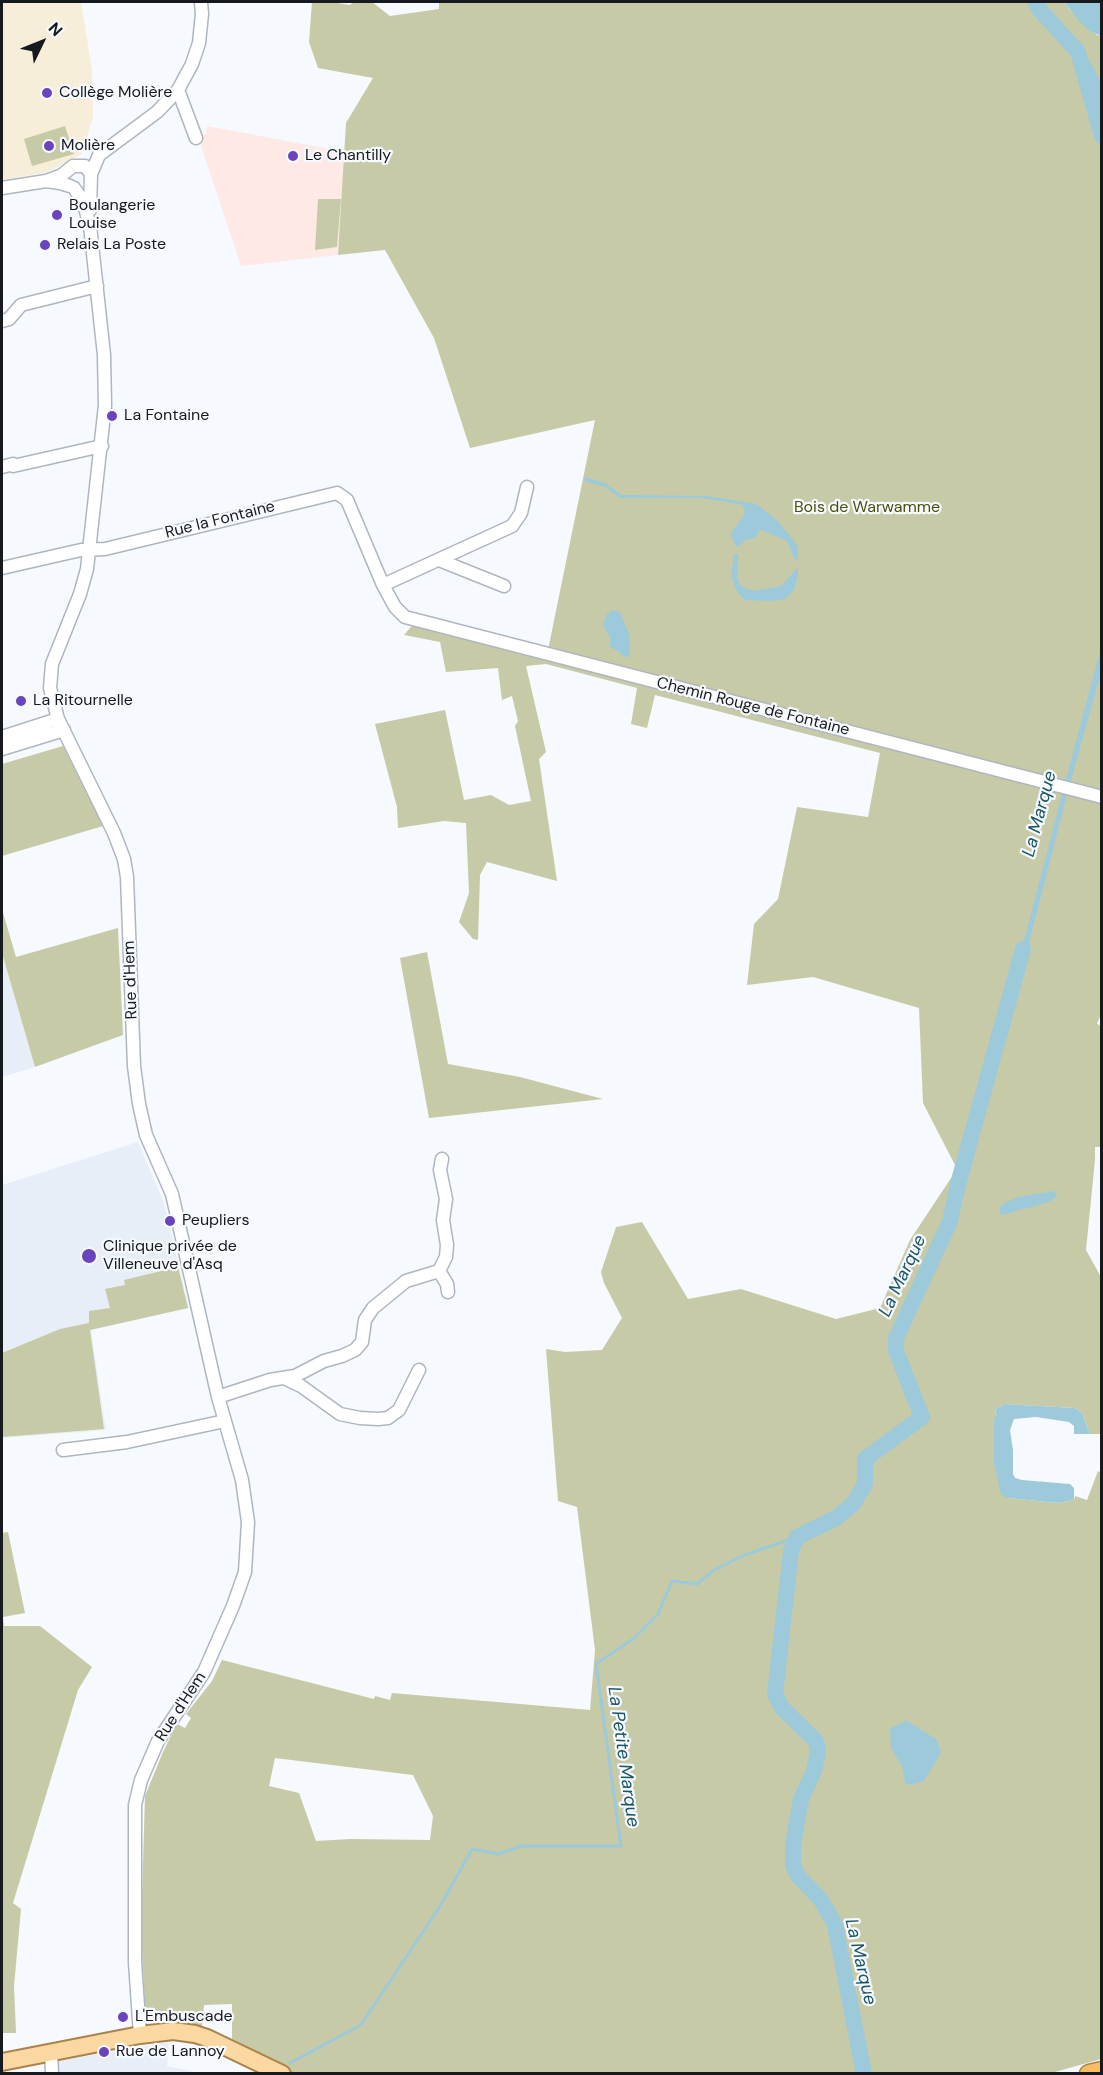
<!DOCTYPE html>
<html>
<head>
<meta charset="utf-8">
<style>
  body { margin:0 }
  #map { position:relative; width:1103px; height:2075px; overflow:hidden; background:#f6f9fd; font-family:"DM Sans",sans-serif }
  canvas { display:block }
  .frame { position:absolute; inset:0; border:3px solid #16191d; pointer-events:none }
  .north { position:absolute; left:12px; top:12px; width:60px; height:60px; -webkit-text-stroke:4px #f6f9fd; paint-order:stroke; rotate:47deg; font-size:16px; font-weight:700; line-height:24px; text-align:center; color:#16191d }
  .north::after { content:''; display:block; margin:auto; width:21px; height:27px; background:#16191d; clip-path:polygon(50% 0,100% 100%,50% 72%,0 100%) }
</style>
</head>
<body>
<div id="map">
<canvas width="1103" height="2075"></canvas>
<div class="frame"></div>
<div class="north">N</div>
</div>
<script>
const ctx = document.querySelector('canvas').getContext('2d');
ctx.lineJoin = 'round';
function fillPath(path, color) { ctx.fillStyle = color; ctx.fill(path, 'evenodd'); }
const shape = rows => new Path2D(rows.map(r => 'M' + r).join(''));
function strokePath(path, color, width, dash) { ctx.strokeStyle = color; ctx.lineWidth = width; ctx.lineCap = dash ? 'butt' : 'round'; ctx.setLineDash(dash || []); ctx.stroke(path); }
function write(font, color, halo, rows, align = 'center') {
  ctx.font = font + ' "DM Sans",sans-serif'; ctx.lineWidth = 4.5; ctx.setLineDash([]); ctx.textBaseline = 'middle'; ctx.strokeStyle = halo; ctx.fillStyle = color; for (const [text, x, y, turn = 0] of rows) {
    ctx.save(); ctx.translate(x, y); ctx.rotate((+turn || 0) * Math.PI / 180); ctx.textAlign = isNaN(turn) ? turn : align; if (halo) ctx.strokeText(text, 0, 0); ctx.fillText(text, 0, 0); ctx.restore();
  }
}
const commercial = shape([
  [207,126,346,152,338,255,241,266,199,140,206,133]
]);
const built = shape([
  [2,953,35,1067,2,1077],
  [138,1142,164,1203,189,1308,91,1330,106,1430,2,1438,2,1185],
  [169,2042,167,2066,195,2072,195,2074,58,2073,58,2061]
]);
const education = shape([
  [2,2,81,2,92,70,93,116,82,154,47,172,2,180]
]);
const green = shape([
  [312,2,331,2,350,5,354,2,372,2,390,16,439,9,439,2,1064,2,1070,10,1097,35,1102,36,1102,1013,1097,1023,1102,1028,1102,1147,1095,1147,1095,1160,1086,1250,1101,1277,1101,1434,1090,1434,1082,1413,1075,1408,1004,1404,996,1409,995,1414,994,1464,1007,1498,1058,1503,1074,1500,1075,1496,1087,1500,1098,1471,1101,1473,1101,2059,1048,2074,270,2073,269,2058,232,2039,232,2004,204,2005,202,2026,154,2020,148,2015,145,2006,141,1932,145,1796,163,1752,177,1724,185,1728,191,1718,186,1714,212,1681,222,1660,374,1699,375,1696,390,1700,392,1693,590,1710,595,1650,577,1507,558,1501,546,1349,565,1352,602,1350,622,1318,604,1283,601,1272,616,1227,642,1222,688,1299,741,1289,836,1319,880,1308,910,1240,957,1169,923,1103,919,1008,813,977,747,985,754,924,778,899,797,807,868,817,880,753,655,695,647,728,631,724,637,688,546,664,526,666,546,752,539,759,557,881,487,862,480,875,478,940,473,939,459,922,469,893,466,823,444,821,398,828,397,807,375,724,445,710,464,800,491,795,509,805,531,801,515,726,518,721,512,696,502,700,498,668,446,672,440,642,404,635,421,615,548,650,595,420,470,448,434,338,385,250,338,255,346,123,373,78,318,68,309,42],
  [275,1758,413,1775,433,1816,430,1840,351,1839,316,1841,299,1793,269,1786],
  [65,126,74,154,32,166,24,139],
  [318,199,341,199,337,247,315,250],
  [63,746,103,826,2,856,2,764],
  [2,909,16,957,118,928,123,1035,35,1067,2,953],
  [427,952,448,1064,520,1077,603,1099,429,1118,400,958],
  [178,1267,188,1308,90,1330,104,1429,2,1437,2,1353,60,1329,89,1323,89,1311,110,1308,105,1289,125,1285,124,1280],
  [8,1532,25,1613,3,1617,4,1626,40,1626,92,1667,78,1690,13,1903,21,1909,14,1986,16,2033,3,2033,2,2029,2,1533]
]);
const water = shape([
  [1039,2,1044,2,1057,21,1078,44,1092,65,1101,84,1101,107,1090,71,1077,49,1052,21],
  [1064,2,1101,2,1101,36,1090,31,1080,22],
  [585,477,605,483,621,495,707,496,756,504,777,520,798,546,798,560,794,558,787,541,761,530,757,532,757,536,754,538,745,540,740,546,736,546,730,534,744,515,745,509,740,504,700,498,620,498,605,487,584,481],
  [734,554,738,554,737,578,741,586,753,591,781,586,798,567,798,574,794,590,785,599,771,601,745,600,737,592,731,576],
  [613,610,620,612,629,634,630,653,627,658,610,646,610,637,603,625,606,615],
  [1101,647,1101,672,1070,784,1065,783],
  [1063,790,1068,791,978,1141,964,1194,952,1226,946,1224,962,1181],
  [1055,1191,1057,1196,1049,1202,1002,1215,1000,1213,999,1208,1004,1203,1018,1197],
  [1004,1404,1075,1408,1082,1413,1090,1434,1074,1434,1074,1426,1069,1422,1036,1417,1014,1419,1010,1430,1013,1450,1013,1474,1015,1478,1022,1480,1070,1484,1074,1488,1074,1500,1058,1503,1007,1498,1001,1494,994,1464,994,1423,996,1409],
  [906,1720,937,1740,941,1753,923,1782,906,1785,902,1766,891,1748,890,1729]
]);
const stream = shape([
  [290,2063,361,2025,439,1908,472,1849,499,1854,521,1846,621,1846,596,1664,633,1639,658,1614,672,1581,697,1584,714,1570,742,1556,797,1537]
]);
const river = shape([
  [1035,2,1040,10,1078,52,1102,136],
  [864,2074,835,1925,821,1900,799,1877,793,1866,793,1844,801,1799,814,1771,818,1752,816,1741,782,1708,775,1694,791,1551,797,1537,836,1518,853,1504,865,1484,865,1459,922,1417,896,1351,896,1338,950,1221,958,1184,1023,949]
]);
const minor = shape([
  [178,90,196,138],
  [91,174,99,155,157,112,178,90,192,64,199,43,202,14,201,2],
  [46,181,62,175,73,166,85,166,91,174,90,210],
  [2,188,46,181,60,183,70,186],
  [74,188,83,201,90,226,104,355,105,405,87,569,80,594,52,664,50,688,58,719,114,833,124,859,127,877,134,1066,139,1104,146,1135,172,1194,218,1397,242,1480,248,1522,245,1572,233,1606,204,1672,158,1741,141,1780,135,1805,135,1962,140,2035],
  [2,321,9,319,21,305,97,286],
  [2,467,13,464,13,466,102,446],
  [439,560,504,586],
  [2,568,81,550,105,549,337,493,347,500,383,585,395,607,405,617,1102,797],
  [383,585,512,526,521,513,527,487],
  [2,737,58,719],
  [2,749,64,730],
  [442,1159,440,1170,446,1199,443,1220,447,1245,446,1257,439,1271,447,1284,448,1292],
  [284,1378,301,1386,340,1414,360,1418,378,1419,388,1418,399,1410,419,1370],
  [218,1397,270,1380,295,1376,324,1361,342,1356,355,1350,362,1342,365,1320,373,1308,406,1281,439,1271],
  [63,1450,127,1442,225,1421],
  [51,2052,52,2074]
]);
const major = shape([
  [2,2062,140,2035,173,2031,195,2034,207,2038,282,2074]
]);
const highway = shape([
  [1089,2074,1102,2071]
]);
const markers = [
  [47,93,6,"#6a44bd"],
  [49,146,6,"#6a44bd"],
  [293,156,6,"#6a44bd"],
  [57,215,6,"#6a44bd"],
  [45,245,6,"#6a44bd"],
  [112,416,6,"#6a44bd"],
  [21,701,6,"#6a44bd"],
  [170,1221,6,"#6a44bd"],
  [89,1256,8,"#6a44bd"],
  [123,2017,6,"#6a44bd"],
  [104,2052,6,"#6a44bd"]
];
const poiNames = [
  ["Collège Molière",59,93],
  ["Molière",61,146],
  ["Le Chantilly",305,156],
  ["Boulangerie",69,206],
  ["Louise",69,224],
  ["Relais La Poste",57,245],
  ["La Fontaine",124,416],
  ["La Ritournelle",33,701],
  ["Peupliers",182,1221],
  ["Clinique privée de",103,1247],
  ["Villeneuve d'Asq",103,1265],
  ["L'Embuscade",135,2017],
  ["Rue de Lannoy",116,2052]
];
const parkNames = [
  ["Bois de Warwamme",867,508]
];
const streetNames = [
  ["Rue la Fontaine",220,520,-14],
  ["Chemin Rouge de Fontaine",753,707,14],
  ["Rue d'Hem",131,980,-92],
  ["Rue d'Hem",181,1707,-57]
];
const waterNames = [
  ["La Marque",1040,814,-75],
  ["La Marque",903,1276,-65],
  ["La Petite Marque",623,1757,82],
  ["La Marque",860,1962,77]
];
fillPath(commercial, '#ffe9e5');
fillPath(built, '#e7eef8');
fillPath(education, '#f7eed9');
fillPath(green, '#c7caa6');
fillPath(water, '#9ccada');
strokePath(stream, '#9ccada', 3);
strokePath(river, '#9ccada', 16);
strokePath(minor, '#afb6c0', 15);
strokePath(major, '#aa834b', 20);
strokePath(highway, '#aa834b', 21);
strokePath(minor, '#fff', 12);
strokePath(major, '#fbd7a2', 16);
strokePath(highway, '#f9bc64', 18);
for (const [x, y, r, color] of markers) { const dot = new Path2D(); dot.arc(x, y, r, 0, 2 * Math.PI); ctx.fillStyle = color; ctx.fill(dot); strokePath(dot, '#f6f9fd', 2); }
write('16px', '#16191d', '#f6f9fd', poiNames, 'left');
write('16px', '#4c4e0d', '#f6f9fd', parkNames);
write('16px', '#16191d', '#f6f9fd', streetNames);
write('italic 18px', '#195667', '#f6f9fd', waterNames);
</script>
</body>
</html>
